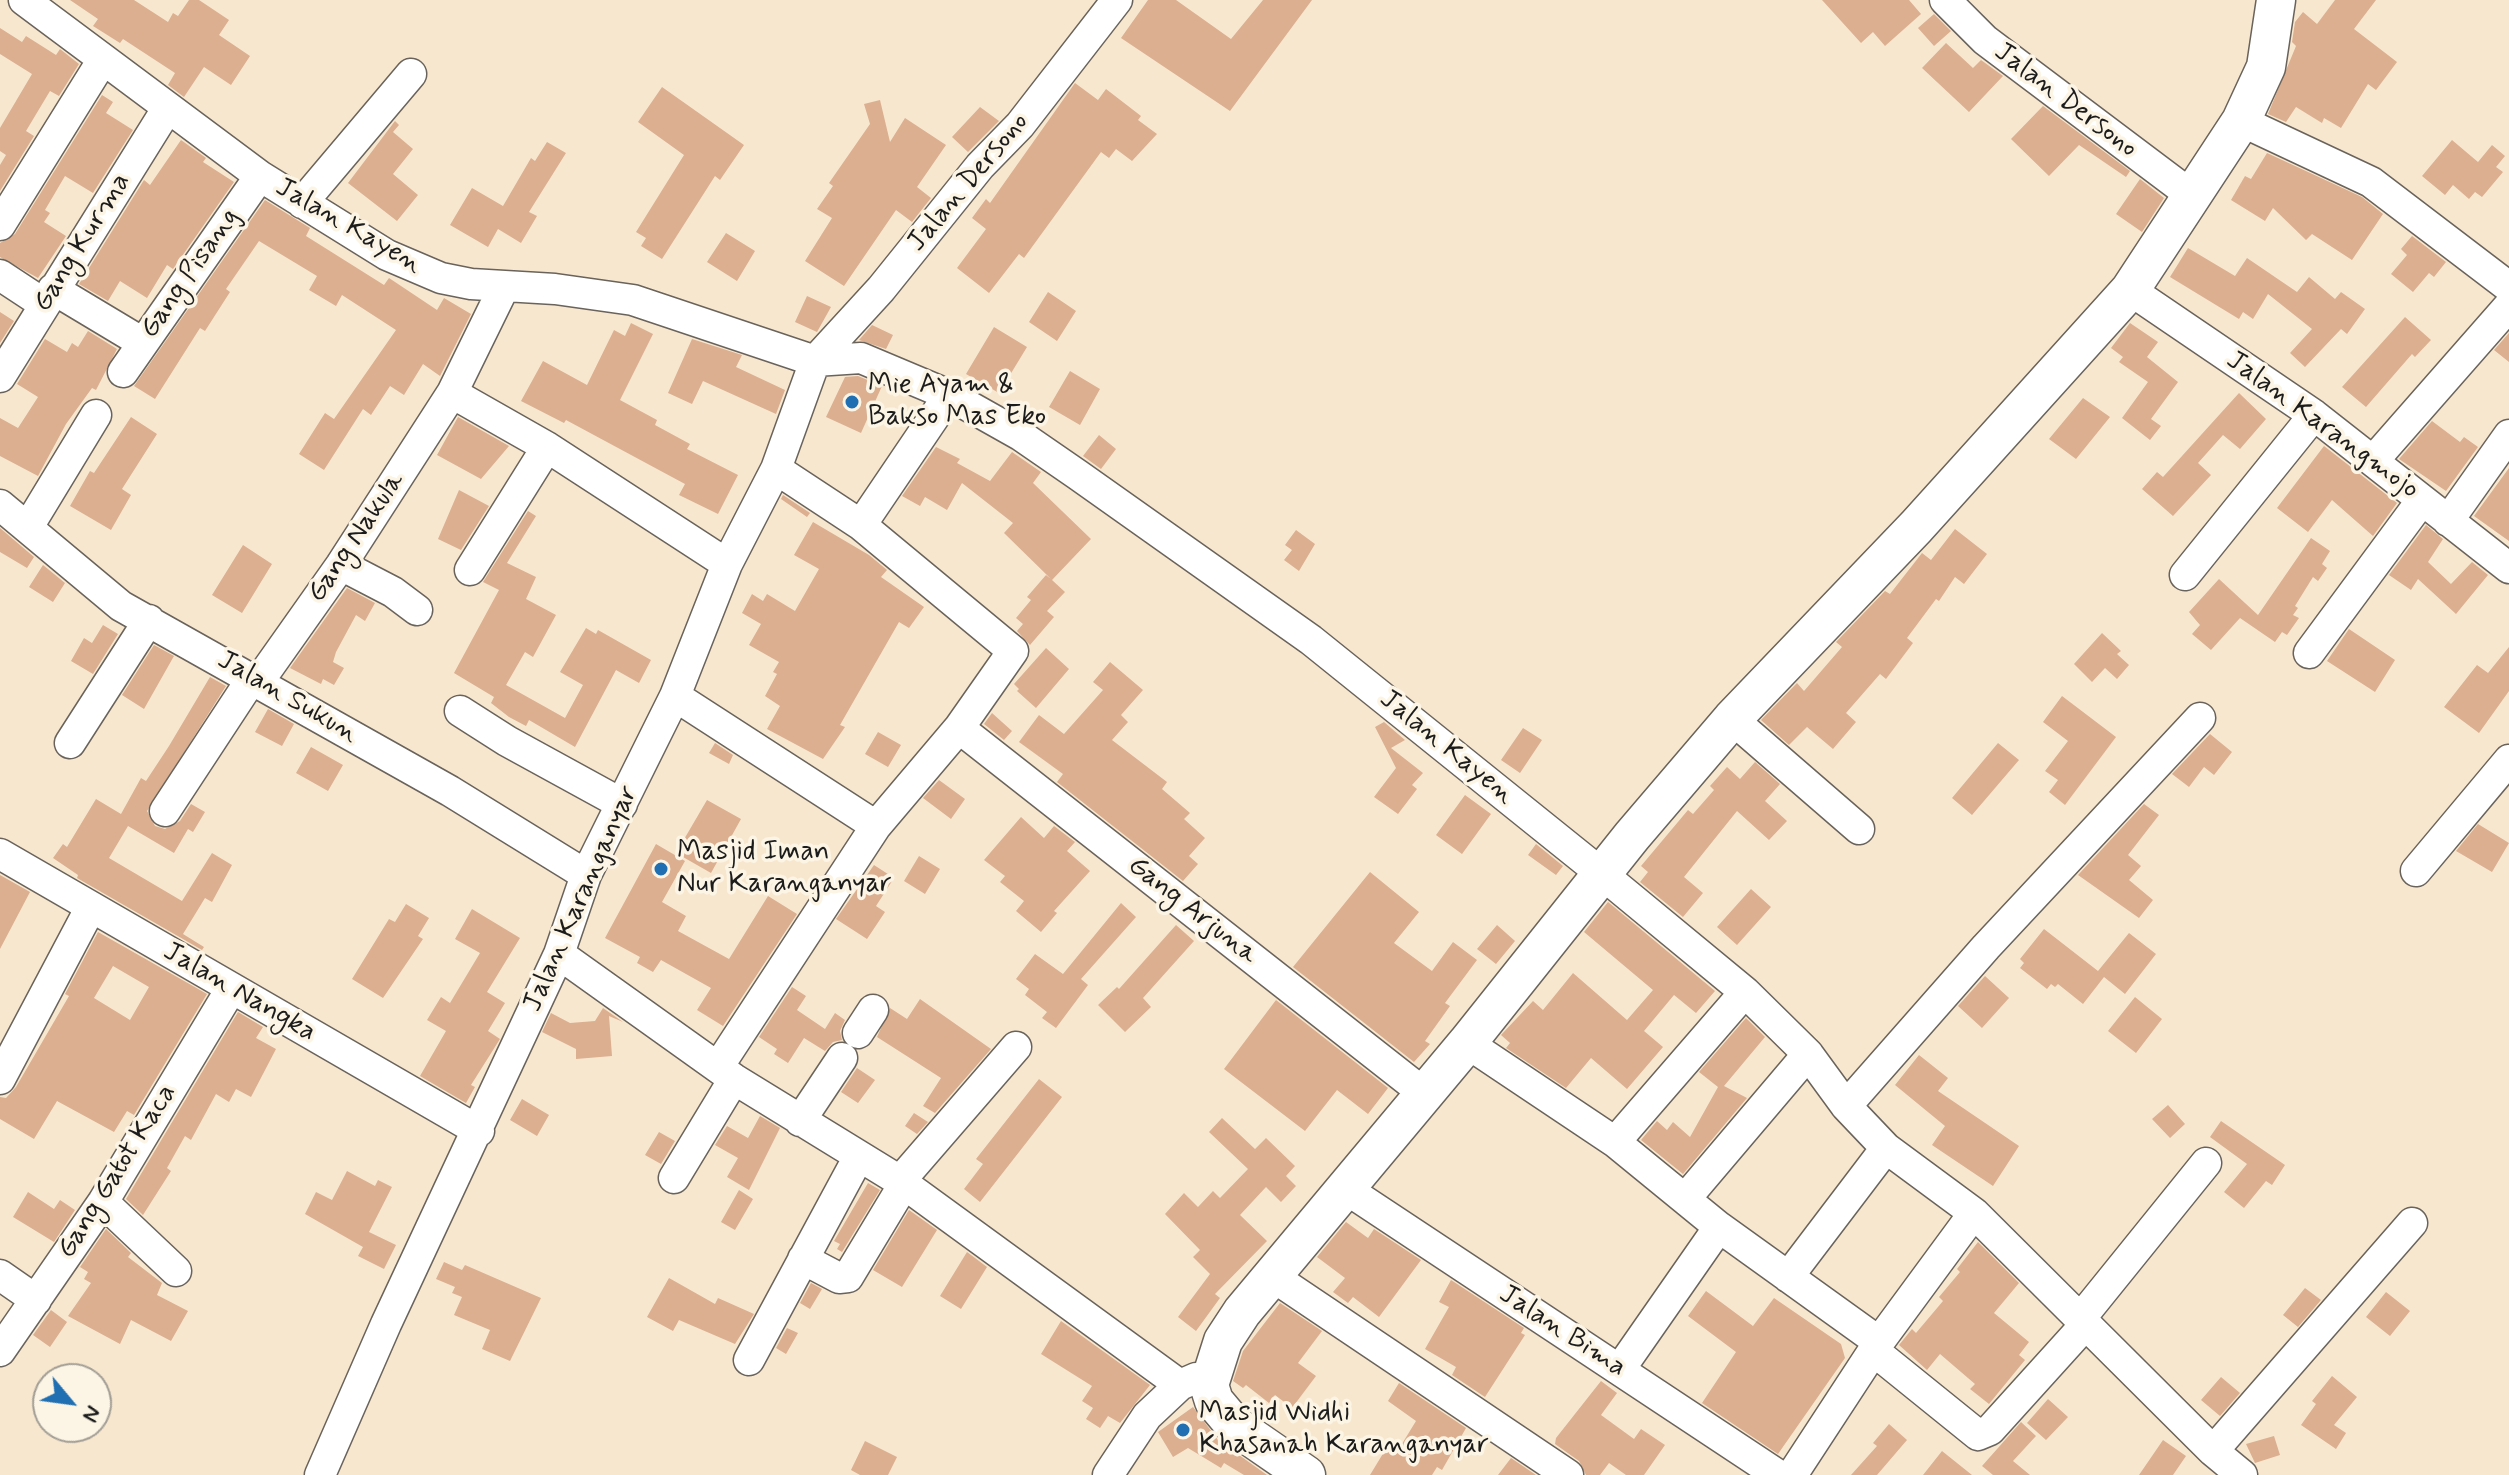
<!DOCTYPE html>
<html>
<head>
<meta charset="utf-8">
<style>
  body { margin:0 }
  #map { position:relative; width:2509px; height:1475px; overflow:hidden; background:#f8e7cf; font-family:Mynerve,sans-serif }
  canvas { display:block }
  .north { position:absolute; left:32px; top:1363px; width:80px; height:80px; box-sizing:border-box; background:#fcf5e5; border:2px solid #a29e95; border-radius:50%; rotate:119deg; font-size:22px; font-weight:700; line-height:32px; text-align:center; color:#1c1c1c }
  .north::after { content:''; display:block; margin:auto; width:28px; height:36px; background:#1f6fb2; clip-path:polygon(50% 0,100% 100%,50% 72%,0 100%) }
</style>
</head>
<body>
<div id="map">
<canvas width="2509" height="1475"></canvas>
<div class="north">N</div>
</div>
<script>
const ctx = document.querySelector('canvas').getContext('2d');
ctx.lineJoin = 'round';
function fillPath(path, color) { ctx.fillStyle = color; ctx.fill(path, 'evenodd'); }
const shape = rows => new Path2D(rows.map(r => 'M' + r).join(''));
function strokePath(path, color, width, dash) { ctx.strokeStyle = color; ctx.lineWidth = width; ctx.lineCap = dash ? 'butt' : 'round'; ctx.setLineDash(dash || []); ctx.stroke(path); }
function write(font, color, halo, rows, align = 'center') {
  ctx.font = font + ' Mynerve,sans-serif'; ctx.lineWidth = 7; ctx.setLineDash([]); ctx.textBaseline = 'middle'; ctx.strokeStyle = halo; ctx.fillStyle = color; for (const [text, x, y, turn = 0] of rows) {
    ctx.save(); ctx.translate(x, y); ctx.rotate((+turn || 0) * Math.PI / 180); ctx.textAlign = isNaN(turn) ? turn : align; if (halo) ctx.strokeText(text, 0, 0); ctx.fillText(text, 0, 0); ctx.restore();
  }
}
const building = shape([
  [70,0,134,0,168,22,173,13,178,16,189,0,199,0,229,20,219,35,250,56,231,85,204,67,184,97,168,85,175,73,123,39,120,43,93,26,98,19],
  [1148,0,1176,0,1231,39,1263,0,1312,0,1230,111,1121,38],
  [1822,0,1909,0,1921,14,1885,46,1873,32,1861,43],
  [2335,0,2376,0,2354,29,2397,62,2376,90,2368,84,2341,128,2324,118,2322,123,2296,107,2286,122,2268,114,2296,46,2292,42,2295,22,2303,12,2317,24],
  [1934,14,1951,31,1934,46,1918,28],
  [0,28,22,42,26,36,56,55,60,49,79,64,59,96,50,91,26,131,34,136,0,191,0,165,6,155,0,151,0,128,32,74,0,54],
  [1946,43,1973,68,1981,60,2003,76,1969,112,1922,68],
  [1075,83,1098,100,1106,89,1141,116,1138,120,1157,134,1132,161,1116,149,1109,158,1101,152,1024,258,1019,254,989,293,957,268,986,229,972,218,986,199,990,203],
  [662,87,744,145,720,180,715,176,662,259,641,246,646,238,636,232,684,155,638,122],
  [102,95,113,102,106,113,133,130,93,193,65,176,45,210,50,213,44,222,66,236,38,278,0,257,0,243,15,234],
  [880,100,890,142,905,118,946,145,917,187,931,198,912,222,896,210,844,286,805,261,832,218,817,209,833,186,829,183,870,124,864,104],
  [2043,106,2130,171,2126,177,2079,145,2049,176,2011,139],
  [980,107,999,121,968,152,952,137],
  [395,121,399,125,393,132,413,149,393,174,418,195,397,221,348,183],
  [181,140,206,158,203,162,234,182,173,269,167,265,147,298,120,281,108,301,79,284,144,180,150,185],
  [2452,140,2478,162,2492,145,2505,156,2496,167,2503,172,2482,197,2475,192,2469,199,2453,185,2445,195,2422,176],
  [547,142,566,153,529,212,537,216,521,243,498,229,488,247,450,225,472,188,503,206,531,158,535,161],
  [2267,153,2362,197,2383,214,2352,260,2312,234,2306,240,2273,208,2265,221,2231,200,2245,176,2251,179],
  [2140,179,2164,198,2142,232,2116,214],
  [265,200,310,228,306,236,384,285,389,278,437,310,444,298,471,314,440,376,423,364,404,395,390,386,371,415,363,409,324,470,299,454,325,413,334,419,396,330,342,295,336,306,309,290,317,276,259,241,226,289,230,292,205,331,200,328,155,399,134,386],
  [726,233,755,251,737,281,707,262],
  [2412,236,2446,262,2434,277,2429,273,2413,292,2391,274,2407,255,2401,249],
  [2188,248,2235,276,2247,258,2297,292,2309,277,2335,299,2341,292,2365,309,2347,334,2341,329,2305,367,2290,353,2312,329,2268,294,2253,319,2243,312,2239,319,2170,277],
  [1048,292,1076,311,1057,341,1029,322],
  [807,296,831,307,817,332,795,322],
  [0,312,14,321,0,343],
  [2405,317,2431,340,2415,357,2412,354,2366,407,2342,387],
  [631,323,653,334,620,400,657,420,655,425,690,444,687,449,738,475,718,514,679,495,685,484,566,420,564,423,521,401,543,361,587,385,614,330,625,336],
  [2130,323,2158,342,2147,357,2178,382,2151,419,2161,426,2150,440,2122,418,2148,382,2119,362,2123,357,2111,348],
  [872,325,893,335,886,349,859,340],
  [994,327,1027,347,999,393,966,374],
  [88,331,117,349,96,390,92,388,66,424,38,476,0,456,0,418,18,428,38,397,17,384,45,339,67,352,72,343,78,347],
  [2509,333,2509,362,2494,350],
  [692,339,742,355,736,367,785,390,776,414,703,381,692,404,668,393],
  [1070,371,1100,389,1080,425,1049,407],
  [858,376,882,386,861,433,826,417,845,377],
  [2239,393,2266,419,2240,449,2223,435,2198,463,2211,475,2173,516,2142,489,2157,472,2163,477],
  [2083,398,2110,417,2076,459,2049,439],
  [131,417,157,434,122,489,131,495,111,530,70,506,90,471,94,473],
  [458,417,509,446,481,479,437,455],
  [2432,421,2460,442,2464,437,2478,447,2446,491,2399,459],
  [1099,435,1116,449,1101,469,1083,456],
  [2324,446,2397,503,2373,536,2332,500,2308,532,2277,508],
  [936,447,960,459,957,463,990,481,1012,452,1041,472,1033,483,1091,539,1052,580,1065,592,1047,611,1054,617,1030,645,1017,631,1023,624,1016,618,1031,600,1027,597,1046,575,1051,579,1004,533,1013,523,962,483,947,510,925,497,920,506,902,496],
  [2509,468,2509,541,2474,516],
  [459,490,489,506,461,550,438,539],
  [783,495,810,513,807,517,781,499],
  [528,511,536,516,507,563,536,577,526,599,556,615,533,657,525,652,506,685,565,718,583,685,560,672,586,628,596,634,598,630,651,660,639,683,616,670,575,747,529,720,526,726,509,717,491,703,494,697,454,673,499,590,483,582],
  [813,522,869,555,887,570,881,577,924,607,909,628,899,622,840,725,845,727,823,759,767,729,780,706,765,696,777,674,773,672,779,662,749,645,761,624,742,613,752,594,763,601,767,594,795,611,819,569,794,555],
  [2426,525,2443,539,2428,562,2451,584,2472,562,2488,575,2456,614,2418,579,2411,590,2389,575],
  [0,528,34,557,27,568,0,552],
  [1955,529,1987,554,1964,584,1955,577,1939,601,1936,599,1907,638,1913,643,1886,679,1880,674,1846,713,1856,722,1833,749,1807,727,1789,745,1761,720,1797,683,1804,691,1842,647,1836,642,1885,591,1890,594,1922,553,1931,560],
  [1296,530,1315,544,1299,571,1284,560,1292,550,1285,545],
  [2311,538,2330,551,2322,564,2327,568,2318,581,2313,577,2295,606,2298,608,2293,615,2299,618,2287,635,2282,632,2275,642,2240,618,2211,650,2192,634,2200,625,2189,612,2219,579,2258,615],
  [243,545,272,564,242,613,212,595],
  [43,565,65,583,53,602,29,587],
  [347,588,375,603,365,621,356,615,336,652,333,662,344,668,334,685,323,679,321,684,290,668],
  [103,625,118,634,93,674,71,661,84,638,92,643],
  [2349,629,2395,660,2375,692,2327,661],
  [2102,633,2121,651,2117,654,2129,665,2117,679,2105,668,2092,682,2074,664],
  [154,645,174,656,144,709,122,695],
  [2509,647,2509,691,2479,733,2444,707,2477,665,2488,673],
  [1046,648,1069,669,1036,708,1017,691,1019,689,1014,684],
  [1110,662,1143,690,1121,715,1128,722,1112,740,1167,782,1162,789,1190,813,1184,819,1205,838,1189,856,1198,864,1183,881,1057,782,1063,774,1019,742,1039,715,1064,734,1103,690,1093,682],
  [210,677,226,686,147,811,155,826,165,829,180,821,191,804,205,812,193,832,188,829,174,853,128,826,109,858,182,901,212,853,232,865,212,902,205,898,183,934,204,947,202,950,77,878,78,875,53,858,63,844,67,847,96,799,121,814,141,778,146,781,169,746],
  [2062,696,2116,737,2065,805,2049,792,2058,780,2045,771,2068,741,2043,722],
  [268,709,294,724,282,746,255,732],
  [992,713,1012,731,1004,740,984,724],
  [1384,722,1405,740,1391,748,1423,773,1412,785,1417,789,1398,814,1374,797,1396,768,1375,727],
  [1523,728,1542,740,1520,773,1501,760],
  [878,732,901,745,888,767,865,754],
  [2210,734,2232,752,2214,775,2204,767,2189,787,2172,774],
  [715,743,733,755,729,764,709,753],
  [1998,743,2019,760,1972,815,1952,798],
  [311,747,343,765,328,791,296,773],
  [1755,762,1780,784,1765,801,1787,821,1769,840,1737,811,1684,877,1703,893,1683,917,1640,882,1648,872,1641,866,1688,810,1693,814,1714,790,1710,786,1727,767,1740,779],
  [939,780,965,799,951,819,923,798],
  [1465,795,1491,814,1462,854,1436,835],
  [707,800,741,819,711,873,676,853],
  [2144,804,2159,815,2128,855,2141,866,2129,880,2153,900,2139,918,2078,875],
  [1021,817,1044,838,1054,826,1075,842,1067,851,1090,871,1054,911,1057,913,1041,932,1016,911,1024,901,1000,882,1005,876,984,860],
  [2478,824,2509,843,2492,872,2456,851],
  [656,844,685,861,662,902,686,916,678,931,729,959,768,896,797,914,723,1026,697,1010,711,988,661,960,653,972,637,963,640,957,605,938],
  [1536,844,1563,866,1556,875,1528,855],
  [919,856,940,869,925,894,904,881],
  [874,865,894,878,876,906,885,912,867,939,836,919],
  [1370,872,1419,912,1394,943,1432,971,1453,942,1477,960,1445,1003,1450,1006,1425,1041,1430,1044,1414,1062,1293,967],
  [0,875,30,892,0,949],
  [1751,889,1771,907,1737,945,1717,927],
  [1608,902,1715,991,1696,1013,1674,995,1644,1031,1663,1047,1627,1089,1591,1058,1566,1088,1506,1048,1510,1043,1501,1035,1533,1001,1543,1010,1573,973,1627,1020,1653,990,1584,932],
  [1121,903,1136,917,1081,979,1088,985,1056,1028,1042,1018,1047,1012,1025,995,1029,989,1016,979,1035,954,1063,974],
  [406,904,429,918,418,936,423,939,383,998,352,979,389,919,395,922],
  [472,909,520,938,487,992,505,1003,488,1031,500,1039,471,1085,475,1087,466,1103,420,1076,446,1031,427,1020,441,997,450,1003,480,953,455,939],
  [1176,925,1194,941,1143,998,1151,1007,1125,1032,1098,1005,1117,987,1119,989],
  [1497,925,1515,941,1496,964,1477,949],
  [2044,929,2098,971,2129,933,2156,954,2125,994,2104,977,2083,1004,2058,984,2055,987,2051,984,2047,989,2020,968,2024,963,2020,959],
  [98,932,207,994,134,1115,127,1111,114,1132,57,1101,34,1139,0,1119,0,1097,6,1098,16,1087,69,996,65,994],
  [113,966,149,987,130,1020,94,998],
  [1985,976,2009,998,1982,1028,1958,1006],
  [792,987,806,996,797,1010,825,1029,835,1013,845,1020,840,1031,842,1040,833,1042,825,1051,804,1038,788,1063,774,1054,777,1049,759,1037],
  [2135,997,2162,1019,2136,1053,2108,1031],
  [920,999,991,1049,935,1113,923,1106,941,1078,877,1037,890,1008,907,1019],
  [1276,1000,1388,1088,1368,1114,1337,1090,1305,1131,1224,1069],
  [603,1008,623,1022,609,1016,612,1056,576,1059,576,1049,542,1032,551,1013,570,1023,595,1021],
  [238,1012,263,1027,256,1038,276,1049,251,1097,236,1089,229,1102,216,1094,191,1140,185,1136,167,1168,171,1171,143,1215,126,1199],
  [1746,1018,1765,1037,1724,1086,1747,1098,1683,1174,1641,1140,1657,1121,1667,1130,1673,1122,1690,1137,1718,1087,1699,1072],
  [1919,1055,1948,1078,1938,1091,2019,1146,1993,1186,1932,1145,1945,1126,1895,1085],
  [857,1068,875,1080,858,1103,841,1092],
  [1039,1079,1062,1097,980,1202,964,1189,983,1164,976,1159],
  [522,1099,549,1115,537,1136,510,1120],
  [2168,1105,2185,1124,2170,1138,2152,1119],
  [914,1113,928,1122,917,1134,905,1126],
  [760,1116,780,1128,749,1190,727,1177,738,1158,715,1145,727,1126,748,1138],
  [1222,1118,1255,1149,1266,1138,1295,1166,1286,1176,1296,1186,1281,1202,1266,1187,1240,1215,1267,1241,1215,1294,1220,1298,1196,1331,1178,1317,1210,1274,1193,1257,1200,1250,1165,1214,1184,1193,1198,1207,1213,1191,1220,1198,1248,1169,1209,1132],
  [2221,1121,2285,1165,2272,1185,2266,1181,2244,1208,2224,1192,2247,1164,2210,1137],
  [659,1132,675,1141,661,1164,645,1155],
  [347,1171,375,1186,378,1180,392,1187,369,1232,396,1245,384,1269,358,1256,363,1247,305,1214,316,1192,332,1200],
  [868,1183,880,1190,842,1252,837,1249,840,1244,834,1241],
  [739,1190,753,1199,735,1230,721,1222],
  [28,1192,54,1209,60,1200,75,1210,54,1242,13,1217],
  [909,1210,937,1230,902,1287,873,1270],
  [1346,1222,1368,1238,1374,1229,1421,1260,1379,1317,1353,1297,1348,1303,1333,1292,1345,1278,1317,1257],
  [106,1229,131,1253,128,1257,162,1283,157,1295,188,1311,171,1341,131,1320,120,1344,68,1316,91,1283,84,1279,88,1272,80,1267],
  [1978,1242,2019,1283,1994,1313,2029,1342,2019,1355,2025,1360,1989,1404,1970,1389,1975,1384,1940,1354,1927,1370,1899,1345,1912,1329,1916,1333,1943,1301,1939,1297,1960,1272,1957,1269],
  [967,1252,987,1267,961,1309,940,1296],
  [444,1262,462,1270,465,1265,541,1298,510,1361,482,1349,490,1330,454,1315,462,1297,452,1293,455,1287,436,1279],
  [669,1278,715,1304,718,1298,754,1314,735,1344,679,1320,673,1331,647,1317],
  [1451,1280,1524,1328,1521,1333,1525,1335,1485,1397,1452,1375,1456,1367,1425,1349,1449,1307,1439,1302],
  [811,1283,822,1289,810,1309,800,1303],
  [2305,1288,2321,1300,2298,1327,2283,1315],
  [1706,1291,1753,1326,1774,1298,1841,1344,1845,1358,1778,1454,1702,1403,1736,1352,1688,1316],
  [2386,1292,2410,1311,2390,1336,2366,1317],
  [1280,1303,1322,1331,1298,1363,1316,1376,1292,1408,1275,1395,1269,1403,1246,1385,1243,1388,1233,1381,1243,1351],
  [51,1310,67,1322,50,1347,33,1335],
  [1061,1321,1150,1385,1120,1423,1108,1416,1100,1428,1086,1419,1093,1408,1082,1401,1092,1386,1041,1354],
  [787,1328,798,1333,786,1354,776,1348],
  [2332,1376,2357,1397,2334,1425,2346,1433,2336,1449,2301,1425,2316,1404,2312,1401],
  [2221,1377,2240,1393,2220,1416,2201,1400],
  [1601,1381,1617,1393,1601,1415,1634,1439,1641,1429,1665,1445,1644,1475,1626,1475,1609,1463,1600,1475,1586,1475,1579,1461,1555,1444,1556,1438],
  [1399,1383,1466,1428,1442,1470,1437,1467,1432,1475,1370,1475,1387,1447,1397,1452,1416,1421,1388,1401],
  [2048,1399,2068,1417,2046,1440,2027,1423],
  [1193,1407,1218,1440,1267,1475,1244,1475,1224,1463,1221,1468,1188,1448,1173,1457,1158,1432],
  [2021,1422,2036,1436,2013,1461,2030,1475,1993,1475,1982,1466],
  [1889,1424,1907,1440,1877,1475,1851,1475,1877,1446,1873,1443],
  [2274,1436,2280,1455,2255,1463,2246,1444],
  [2163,1440,2186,1456,2173,1475,2139,1475],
  [865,1441,897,1457,888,1475,860,1475,851,1470],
  [1942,1451,1972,1475,1923,1475],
  [1511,1458,1536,1475,1498,1475]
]);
const minor = shape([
  [24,0,260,176,387,255,441,278,471,284,555,289,633,300,815,361,881,289,980,166,1020,125,1117,0],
  [1945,0,1985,40,2191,195],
  [2241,121,2371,182,2509,287],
  [302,203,411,74],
  [0,225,102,61],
  [0,275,44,304],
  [53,289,143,343],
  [2130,290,2314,415,2509,568],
  [123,372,260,176],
  [0,377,167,109],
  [452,393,547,447,727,564],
  [2373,461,2509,306],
  [776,469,861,525,1013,651,959,728],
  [0,505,121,606,450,791,586,875],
  [2448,521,2509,435],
  [861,525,949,395],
  [28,527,96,415],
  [341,565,393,592,417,610],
  [470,570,547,447],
  [2185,575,2314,415],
  [2309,653,2422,500],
  [259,681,341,565,452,393,504,287],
  [675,696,876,826,959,728,1425,1094],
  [460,711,507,741,622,804],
  [1732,719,1859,829],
  [70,743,149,620],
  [165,811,253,677],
  [0,854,479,1131],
  [2416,871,2509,760],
  [559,954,734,1079,900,1181,1180,1385],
  [858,1033,873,1010],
  [1467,1043,1615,1142,1719,1227,1879,1342],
  [718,1067,876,826],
  [0,1079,91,907],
  [1846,1106,1986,947,2200,718],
  [800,1121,842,1058],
  [1615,1142,1745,992],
  [674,1178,734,1079],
  [900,1181,1016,1047],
  [1346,1189,1778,1475],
  [1685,1199,1808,1054],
  [103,1202,176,1271],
  [803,1259,839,1278,848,1277,904,1184],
  [0,1275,36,1300],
  [1272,1276,1568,1475],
  [1788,1277,1886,1148],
  [2080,1319,2206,1163],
  [0,1351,103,1202,231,989],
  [1874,1351,1978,1435,1990,1430,2085,1325],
  [749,1360,858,1158],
  [1620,1369,1719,1227],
  [2213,1451,2412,1223],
  [320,1475,386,1324,559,954,586,875,675,696,727,564,776,469,815,361,861,358,949,395,1020,435,1078,475,1311,640,1602,874,1745,992,1808,1054,1846,1106,1886,1148,1974,1213,2213,1451,2242,1475],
  [1108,1475,1147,1416,1180,1385,1196,1378],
  [1792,1475,1879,1342,1974,1213]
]);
const major = shape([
  [1306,1475,1235,1426,1214,1401,1209,1385,1223,1341,1242,1312,1467,1043,1632,836,1732,719,1916,527,2130,290,2241,121,2266,67,2276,0]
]);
const markers = [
  [852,402,8,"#1f6fb2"],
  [661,869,8,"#1f6fb2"],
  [1183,1430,8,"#1f6fb2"]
];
const streetNames = [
  ["Jalan Dersono",2065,101,37],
  ["Jalan Dersono",969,183,-50],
  ["Jalan Kayen",348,227,30],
  ["Gang Kurma",83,243,-58],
  ["Gang Pisang",191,274,-55],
  ["Jalan Karangmojo",2322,426,36],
  ["Gang Nakula",357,538,-56],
  ["Jalan Sukun",287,698,30],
  ["Jalan Kayen",1446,748,39],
  ["Jalan Karanganyar",582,899,-66],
  ["Gang Arjuna",1192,911,38],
  ["Jalan Nangka",239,993,30],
  ["Gang Gatot Kaca",118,1172,-58],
  ["Jalan Bima",1562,1332,33]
];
const poiNames = [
  ["Mie Ayam &",868,386],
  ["Bakso Mas Eko",868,418],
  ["Masjid Iman",677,853],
  ["Nur Karanganyar",677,885],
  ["Masjid Widhi",1199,1414],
  ["Khasanah Karanganyar",1199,1446]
];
fillPath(building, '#dbaf90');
strokePath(minor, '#69635b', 33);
strokePath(major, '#69635b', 41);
strokePath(minor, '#fff', 30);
strokePath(major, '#fff', 38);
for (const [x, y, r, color] of markers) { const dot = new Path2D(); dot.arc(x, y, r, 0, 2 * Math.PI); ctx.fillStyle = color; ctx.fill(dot); strokePath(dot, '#fcf5e5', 3); }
write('28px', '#1c1c1c', '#fcf5e5', streetNames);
write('28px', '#1c1c1c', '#fcf5e5', poiNames, 'left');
</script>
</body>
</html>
